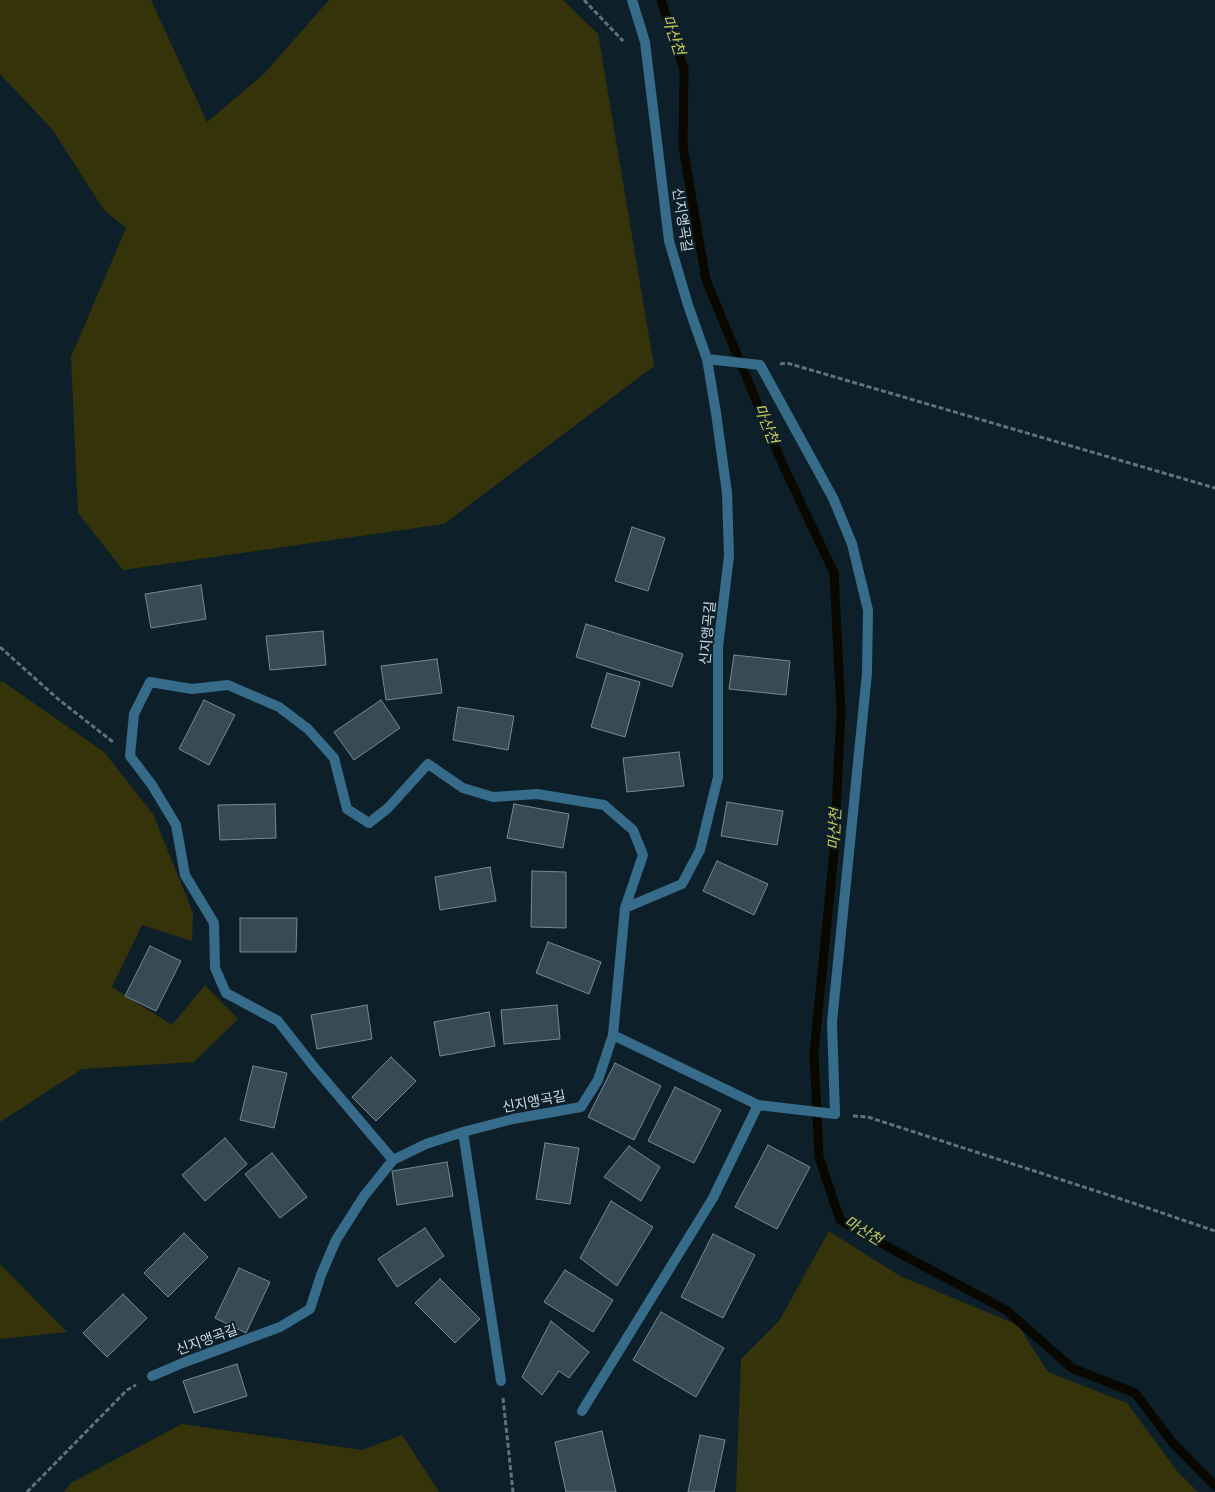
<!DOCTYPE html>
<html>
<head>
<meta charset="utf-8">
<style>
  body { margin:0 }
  canvas { display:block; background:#0d1f29 }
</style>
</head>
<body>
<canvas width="1215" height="1492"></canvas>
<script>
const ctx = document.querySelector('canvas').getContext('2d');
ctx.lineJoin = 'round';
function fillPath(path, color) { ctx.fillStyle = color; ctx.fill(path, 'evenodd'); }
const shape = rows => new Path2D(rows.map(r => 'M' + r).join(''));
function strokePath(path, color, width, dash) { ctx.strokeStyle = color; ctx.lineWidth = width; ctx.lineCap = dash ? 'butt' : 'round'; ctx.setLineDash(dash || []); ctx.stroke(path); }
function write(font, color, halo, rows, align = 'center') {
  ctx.font = font + ' "Crimson Pro","Noto Sans KR",serif'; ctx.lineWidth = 4; ctx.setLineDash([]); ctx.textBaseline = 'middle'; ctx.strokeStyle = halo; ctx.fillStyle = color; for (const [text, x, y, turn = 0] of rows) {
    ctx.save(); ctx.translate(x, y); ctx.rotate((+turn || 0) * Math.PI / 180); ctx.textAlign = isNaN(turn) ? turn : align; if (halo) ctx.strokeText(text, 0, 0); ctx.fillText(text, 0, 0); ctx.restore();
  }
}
const green = shape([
  [0,0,151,0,207,122,264,74,329,0,563,0,598,34,654,366,444,524,123,570,78,513,71,357,126,228,104,210,52,129,0,74],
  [2,681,104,752,153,814,193,913,192,941,142,925,112,987,172,1025,205,985,238,1019,194,1062,82,1069,0,1122,0,683],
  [829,1231,900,1276,1018,1325,1048,1372,1127,1403,1177,1471,1198,1492,736,1492,741,1359,779,1321],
  [0,1264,67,1332,0,1339],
  [182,1424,362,1450,402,1435,439,1492,64,1492,71,1483]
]);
const stream = shape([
  [661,0,684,69,683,147,706,280,782,463,834,573,841,712,834,852,814,1053,819,1157,840,1220,901,1254,1006,1310,1072,1368,1135,1393,1172,1442,1215,1486]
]);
const building = shape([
  [632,527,665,538,648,591,615,581,632,527],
  [201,585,206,619,151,628,145,594,201,585],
  [586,624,683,654,672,687,576,657,586,624],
  [323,631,326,665,270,670,266,636,323,631],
  [734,655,790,661,786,695,729,689,734,655],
  [437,659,442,693,386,700,381,666,437,659],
  [607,673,640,682,625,737,591,727,607,673],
  [204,700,235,715,209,765,179,749,204,700],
  [381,700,400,728,354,760,334,732,381,700],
  [458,707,514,716,508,750,453,740,458,707],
  [679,752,684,786,627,792,623,758,679,752],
  [727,802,783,811,777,845,721,836,727,802],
  [275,804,276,838,220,840,218,805,275,804],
  [514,804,569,814,563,848,507,838,514,804],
  [717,861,768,884,754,915,703,891,717,861],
  [490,867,496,901,440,910,435,877,490,867],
  [532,871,566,872,566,928,531,927,532,871],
  [240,918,297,918,296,952,240,952,240,918],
  [548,942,601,962,589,994,536,973,548,942],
  [150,946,181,961,156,1011,125,996,150,946],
  [367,1005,372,1039,317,1049,311,1015,367,1005],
  [557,1005,560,1039,504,1044,501,1010,557,1005],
  [489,1012,495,1046,440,1056,434,1022,489,1012],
  [391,1057,416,1081,376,1121,352,1097,391,1057],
  [615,1063,661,1086,634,1140,588,1117,615,1063],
  [253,1066,287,1073,274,1128,240,1120,253,1066],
  [675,1087,721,1110,694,1163,648,1141,675,1087],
  [225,1138,247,1164,205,1201,182,1175,225,1138],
  [545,1143,579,1148,570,1204,536,1199,545,1143],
  [768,1145,810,1167,777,1229,735,1207,768,1145],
  [629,1146,660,1167,641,1201,604,1177,629,1146],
  [272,1153,307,1197,280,1218,245,1174,272,1153],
  [447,1162,453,1196,397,1205,392,1171,447,1162],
  [611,1201,653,1227,617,1286,580,1258,611,1201],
  [425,1228,444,1256,397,1287,378,1259,425,1228],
  [184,1233,208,1257,168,1297,144,1273,184,1233],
  [713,1234,755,1255,723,1318,681,1297,713,1234],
  [239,1268,270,1282,246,1333,215,1318,239,1268],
  [565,1270,613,1300,593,1332,544,1302,565,1270],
  [440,1279,480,1319,455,1343,415,1303,440,1279],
  [123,1294,147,1318,107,1357,83,1333,123,1294],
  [661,1312,724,1348,696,1397,633,1360,661,1312],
  [551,1321,589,1352,569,1378,559,1371,542,1395,522,1377,551,1321],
  [237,1364,247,1396,194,1413,183,1381,237,1364],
  [602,1431,616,1492,566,1492,555,1442,602,1431],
  [700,1435,725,1440,714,1492,688,1492,700,1435]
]);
const path = shape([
  [584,0,623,41],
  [780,364,787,363,1215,488],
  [0,647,58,699,113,742],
  [853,1116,868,1117,1130,1202,1215,1231],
  [503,1398,513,1492],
  [27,1492,127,1390,136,1385]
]);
const service = shape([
  [613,1035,758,1105,835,1114],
  [463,1132,501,1381],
  [393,1160,314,1067,278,1021,226,993,215,968,214,923,185,875,176,825,152,785,130,756,134,714,150,682,192,689,228,685,279,707,308,729,334,758,347,809,369,823,388,808,428,764,463,788,493,797,537,794,604,805,633,830,643,855,625,908],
  [152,1376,185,1362,280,1327,310,1309,321,1275,336,1240,364,1196,393,1160,426,1144,463,1132,513,1119,581,1107,598,1080,613,1035,625,908,682,884,700,850,718,777,718,647,729,556,727,493,716,413,707,359]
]);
const minor = shape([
  [582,1411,713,1198,758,1105]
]);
const tertiary = shape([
  [632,0,645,42,669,241,688,305,707,359,760,365,833,498,852,544,868,610,867,673,832,1022,835,1114]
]);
const streetNames = [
  ["신지앵곡길",682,220,81],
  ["신지앵곡길",708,633,-85],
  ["신지앵곡길",534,1102,-11],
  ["신지앵곡길",207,1340,-20]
];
const waterNames = [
  ["마산천",673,35,71],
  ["마산천",766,424,68],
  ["마산천",835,829,-87],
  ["마산천",863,1231,31]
];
fillPath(green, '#343309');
strokePath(stream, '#090800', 9);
fillPath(building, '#374a55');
strokePath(building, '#758a96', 1);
strokePath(path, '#63727a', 3, [5, 2.5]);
strokePath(service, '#366c89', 10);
strokePath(minor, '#366c89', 10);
strokePath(tertiary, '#366c89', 10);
write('14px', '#cfdae1', '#0d1f29', streetNames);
write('italic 15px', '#c9c757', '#0d1f29', waterNames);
</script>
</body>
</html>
